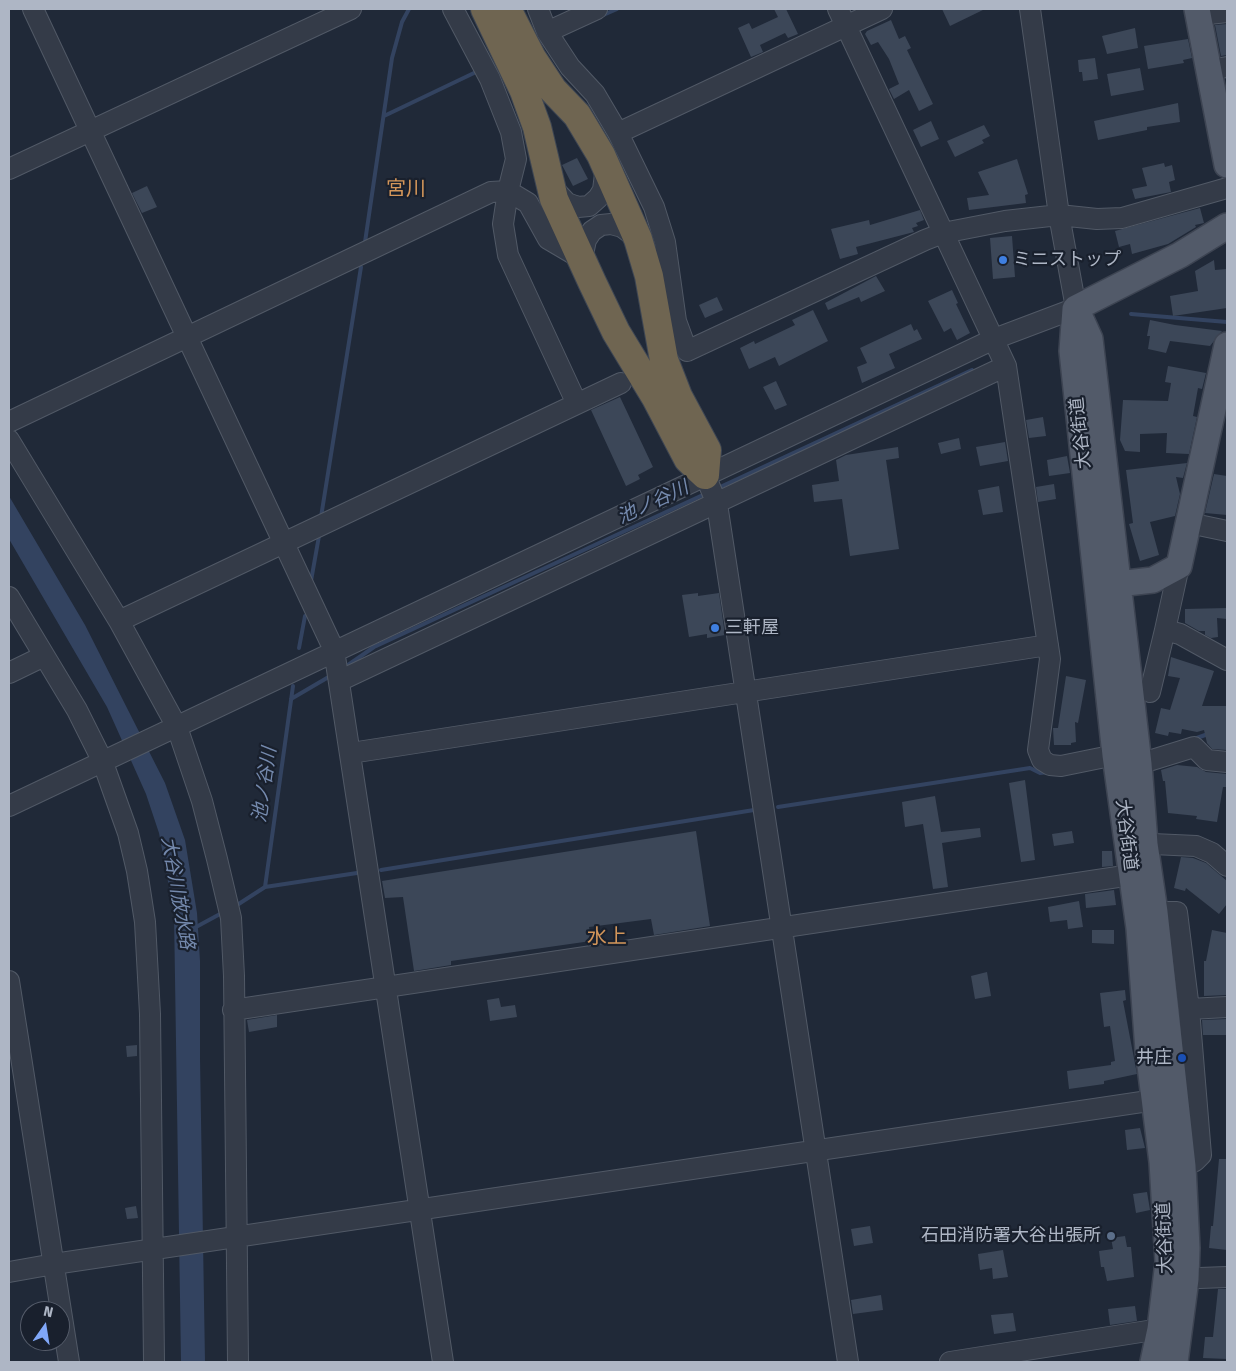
<!DOCTYPE html>
<html>
<head>
<meta charset="utf-8">
<style>
  body { margin:0 }
  #map { position:relative; width:1236px; height:1371px; overflow:hidden; background:#202938; font-family:"Fira Sans",sans-serif }
  canvas { display:block }
  .frame { position:absolute; inset:0; border:10px solid #aeb6c5; pointer-events:none }
  .north { position:absolute; left:20px; top:1301px; width:50px; height:50px; box-sizing:border-box; background:#19202d; border:1px solid #555c6a; border-radius:50%; rotate:13deg; font-size:14px; font-weight:700; line-height:20px; text-align:center; color:#aeb6c5 }
  .north::after { content:''; display:block; margin:auto; width:18px; height:22px; background:#80a7f8; clip-path:polygon(50% 0,100% 100%,50% 72%,0 100%) }
</style>
</head>
<body>
<div id="map">
<canvas width="1236" height="1371"></canvas>
<div class="frame"></div>
<div class="north">N</div>
</div>
<script>
const ctx = document.querySelector('canvas').getContext('2d');
ctx.lineJoin = 'round';
function fillPath(path, color) { ctx.fillStyle = color; ctx.fill(path, 'evenodd'); }
const shape = rows => new Path2D(rows.map(r => 'M' + r).join(''));
function strokePath(path, color, width, dash) { ctx.strokeStyle = color; ctx.lineWidth = width; ctx.lineCap = dash ? 'butt' : 'round'; ctx.setLineDash(dash || []); ctx.stroke(path); }
function write(font, color, halo, rows, align = 'center') {
  ctx.font = font + ' "Fira Sans","Noto Sans JP",sans-serif'; ctx.lineWidth = 4.5; ctx.setLineDash([]); ctx.textBaseline = 'middle'; ctx.strokeStyle = halo; ctx.fillStyle = color; for (const [text, x, y, turn = 0] of rows) {
    ctx.save(); ctx.translate(x, y); ctx.rotate((+turn || 0) * Math.PI / 180); ctx.textAlign = isNaN(turn) ? turn : align; if (halo) ctx.strokeText(text, 0, 0); ctx.fillText(text, 0, 0); ctx.restore();
  }
}
const water = shape([
  [9,496,85,625,129,712,165,783,185,840,197,913,200,961,200,1058,205,1362,181,1362,174,914,159,833,146,794,107,707,9,539]
]);
const stream = shape([
  [601,16,617,9],
  [384,116,474,73],
  [365,242,392,58,402,22,409,9],
  [1131,314,1227,322],
  [718,488,972,370],
  [321,517,361,267],
  [311,581,319,536],
  [299,648,305,616],
  [348,665,374,647,705,494],
  [291,699,332,675],
  [1194,739,1208,734],
  [778,807,1030,768,1040,773,1048,772],
  [381,870,754,810],
  [265,887,293,686],
  [234,907,265,887,357,873],
  [196,927,220,914]
]);
const building = shape([
  [774,9,786,9,798,34,788,38,785,33,760,45,763,52,751,57,738,28,749,23,752,29,778,17],
  [942,9,985,9,950,26],
  [891,20,899,39,905,36,911,48,907,50,933,104,919,111,909,90,894,99,889,89,899,84,889,59,878,42,871,45,865,34,867,31],
  [1227,24,1227,55,1221,56,1215,25],
  [1135,28,1138,48,1107,54,1102,36],
  [1188,39,1192,58,1183,60,1184,63,1148,69,1144,46],
  [1095,58,1098,79,1083,81,1082,72,1079,72,1078,60],
  [1140,68,1144,90,1111,96,1107,74],
  [1178,103,1180,122,1147,127,1147,130,1098,140,1094,121],
  [931,121,939,139,921,147,913,130],
  [984,125,990,136,982,140,984,143,955,157,947,141],
  [577,158,588,179,573,186,562,165],
  [1017,159,1028,194,1025,195,1026,203,969,210,967,198,989,195,978,172],
  [1164,163,1165,167,1172,165,1175,180,1169,182,1171,192,1135,199,1132,189,1147,186,1142,168],
  [147,186,157,207,142,213,132,193],
  [1200,208,1204,223,1195,225,1196,227,1168,244,1132,254,1130,244,1119,247,1115,231],
  [920,210,924,220,916,223,918,226,912,228,914,232,856,247,858,254,840,259,831,229,869,220,870,225],
  [1012,236,1015,277,993,279,990,238],
  [1214,260,1215,270,1227,269,1227,308,1173,316,1170,296,1198,291,1195,271],
  [876,276,885,291,861,302,859,297,828,310,825,303],
  [952,290,958,303,956,304,970,333,957,340,951,328,944,332,928,301],
  [717,297,723,310,705,318,699,305],
  [813,310,828,341,779,366,775,357,749,369,740,348,754,341,755,344,795,325,792,320],
  [1150,320,1175,325,1222,331,1210,346,1170,341,1166,353,1148,349,1150,336,1147,336],
  [911,324,914,331,917,329,922,339,889,354,895,368,862,383,857,367,867,363,860,348],
  [1168,366,1206,373,1202,389,1198,388,1193,416,1197,417,1189,454,1166,453,1167,433,1140,434,1140,452,1125,451,1120,440,1123,400,1168,401,1171,383,1165,382],
  [776,381,787,405,775,410,763,387],
  [620,397,653,467,638,475,640,479,626,486,591,410],
  [1043,417,1046,436,1029,438,1026,420],
  [959,438,961,449,941,454,938,443],
  [1005,442,1008,461,980,466,976,447],
  [898,447,899,458,886,460,899,549,850,556,842,499,814,502,812,485,839,481,836,460,846,455],
  [1067,456,1070,473,1049,476,1047,460],
  [1187,463,1183,478,1176,477,1180,494,1175,516,1150,522,1159,555,1140,561,1129,524,1133,523,1126,470],
  [1214,474,1227,476,1227,515,1205,513],
  [1054,484,1056,499,1038,502,1036,487],
  [999,486,1003,512,983,515,978,490],
  [698,593,698,596,719,593,725,635,707,638,707,634,689,637,682,595],
  [1227,608,1227,619,1217,618,1218,637,1211,638,1205,635,1205,631,1199,631,1185,623,1185,609],
  [1171,657,1214,671,1202,706,1227,706,1227,750,1212,749,1207,743,1204,730,1197,732,1182,729,1181,734,1169,732,1168,736,1155,733,1161,708,1170,710,1180,678,1168,676],
  [1066,676,1086,680,1078,723,1075,722,1076,742,1071,743,1071,745,1054,745,1053,728,1058,728],
  [1177,765,1197,767,1206,772,1227,774,1227,787,1223,787,1217,822,1196,819,1197,816,1168,813,1165,781,1163,781,1161,770],
  [1025,780,1035,860,1021,862,1009,783],
  [935,796,941,832,980,828,981,837,942,843,948,887,933,889,923,824,905,827,902,802],
  [696,831,710,926,654,935,651,919,589,927,591,941,451,961,451,965,414,971,403,897,385,898,382,881],
  [1072,831,1074,843,1054,846,1052,834],
  [1102,851,1112,851,1113,866,1102,867],
  [1181,857,1193,858,1206,863,1227,881,1227,904,1219,914,1186,888,1185,891,1174,888],
  [1114,890,1116,905,1086,908,1085,894],
  [1079,901,1083,927,1068,929,1067,920,1050,922,1048,907],
  [1092,930,1114,930,1114,944,1092,943],
  [1212,930,1227,933,1227,995,1204,996,1204,961,1206,961],
  [987,972,991,996,975,999,971,976],
  [1125,990,1126,1000,1123,1001,1137,1074,1104,1081,1104,1084,1069,1089,1067,1071,1111,1065,1111,1062,1115,1061,1110,1026,1104,1027,1100,993],
  [499,998,501,1007,515,1005,517,1017,490,1021,487,1000],
  [277,1015,277,1027,249,1032,247,1020],
  [1227,1019,1227,1035,1203,1035,1202,1020],
  [137,1045,137,1056,127,1057,126,1046],
  [1140,1128,1145,1148,1127,1150,1125,1130],
  [1219,1159,1227,1159,1227,1250,1209,1248,1211,1226,1213,1226],
  [1147,1192,1150,1210,1136,1213,1133,1194],
  [136,1206,138,1218,127,1219,125,1208],
  [870,1226,873,1243,854,1246,851,1229],
  [1125,1236,1127,1247,1131,1247,1134,1277,1107,1281,1104,1267,1101,1267,1099,1251,1113,1249,1111,1238],
  [1003,1250,1008,1277,993,1279,992,1268,980,1270,978,1254],
  [1218,1289,1227,1289,1227,1359,1203,1358,1205,1337,1213,1337],
  [881,1295,883,1310,853,1314,851,1300],
  [1135,1306,1137,1321,1110,1325,1108,1309],
  [1013,1313,1016,1331,994,1334,991,1315]
]);
const minor = shape([
  [33,9,334,650,443,1362],
  [453,9,490,79,511,132,516,159,508,191,503,224,508,255,577,404],
  [538,9,547,32,570,67,595,94,618,133,654,207,665,242,676,321,687,351,925,240,943,233,1005,221,1059,215,1097,219,1122,218,1227,188],
  [838,9,1006,366,1050,659,1038,750,1042,760,1050,765,1061,766,1115,755],
  [1199,15,1227,12],
  [547,32,597,9],
  [1209,70,1227,67],
  [618,133,882,9],
  [9,169,351,9],
  [552,187,567,203,578,207,589,206,598,198,603,190,606,166],
  [9,422,491,192,508,191,528,203,548,239,582,259,586,240,592,231,601,225,611,224,622,227,638,239],
  [9,440,119,621,177,727,202,801,217,859,231,918,234,976,238,1362],
  [705,475,717,504,848,1362],
  [1189,523,1227,531],
  [1179,566,1165,630,1180,634,1227,660],
  [9,597,77,710,102,760,128,833,137,871,145,922,150,1014,154,1362],
  [119,621,621,383],
  [9,673,44,656],
  [339,681,1006,366],
  [1150,692,1165,630],
  [351,753,1048,645],
  [1139,764,1194,747,1207,760,1227,762],
  [9,806,994,339,1076,308,1059,215,1030,9],
  [1131,843,1196,846,1212,853,1227,866],
  [1155,912,1177,912,1189,1009,1201,1155,1195,1161,1183,1166],
  [9,981,69,1362],
  [1189,1009,1227,1007],
  [233,1010,1131,875],
  [9,1272,54,1264,1155,1100],
  [1172,1279,1227,1277],
  [950,1362,1160,1329]
]);
const major = shape([
  [1197,9,1227,165],
  [1076,308,1090,339,1139,764,1145,844,1155,912,1183,1166,1187,1248,1186,1279,1175,1362],
  [1076,308,1180,255,1227,226],
  [1075,309,1072,351,1115,755,1139,928,1148,1050,1162,1162,1168,1262,1160,1329,1153,1362],
  [1118,584,1153,580,1179,566,1227,345]
]);
const highway = shape([
  [485,9,524,91,537,127,554,199,592,282,616,332,656,398,688,459,705,475],
  [507,9,532,58,553,90,577,115,601,155,638,239,649,276,664,360,678,396,707,450,705,475]
]);
const markers = [
  [1003,260,5,"#3f7fe0"],
  [715,628,5,"#3f7fe0"],
  [1182,1058,5,"#1a4fb4"],
  [1111,1236,5,"#5c6f8a"]
];
const poiNames = [
  ["ミニストップ",1013,260],
  ["三軒屋",725,628],
  ["井庄",1172,1058,"right"],
  ["石田消防署大谷出張所",1101,1236,"right"]
];
const streetNames = [
  ["大谷街道",1081,433,-96],
  ["大谷街道",1126,835,83],
  ["大谷街道",1165,1238,-92]
];
const waterNames = [
  ["池ノ谷川",653,503,-25],
  ["池ノ谷川",265,785,-82],
  ["大谷川放水路",177,893,80]
];
const quarterNames = [
  ["宮川",406,189],
  ["水上",607,937]
];
fillPath(water, '#334360');
strokePath(stream, '#334360', 4);
fillPath(building, '#3c4758');
strokePath(minor, '#515966', 22);
strokePath(major, '#3d4452', 28);
strokePath(highway, '#3e4653', 30);
strokePath(minor, '#343b48', 20);
strokePath(major, '#525a69', 25);
strokePath(highway, '#6f6551', 28);
for (const [x, y, r, color] of markers) { const dot = new Path2D(); dot.arc(x, y, r, 0, 2 * Math.PI); ctx.fillStyle = color; ctx.fill(dot); strokePath(dot, '#19202d', 2); }
write('18px', '#aeb6c5', '#19202d', poiNames, 'left');
write('18px', '#aeb6c5', '#19202d', streetNames);
write('italic 19px', '#758aae', '#19202d', waterNames);
write('20px', '#d4965a', '#19202d', quarterNames);
</script>
</body>
</html>
